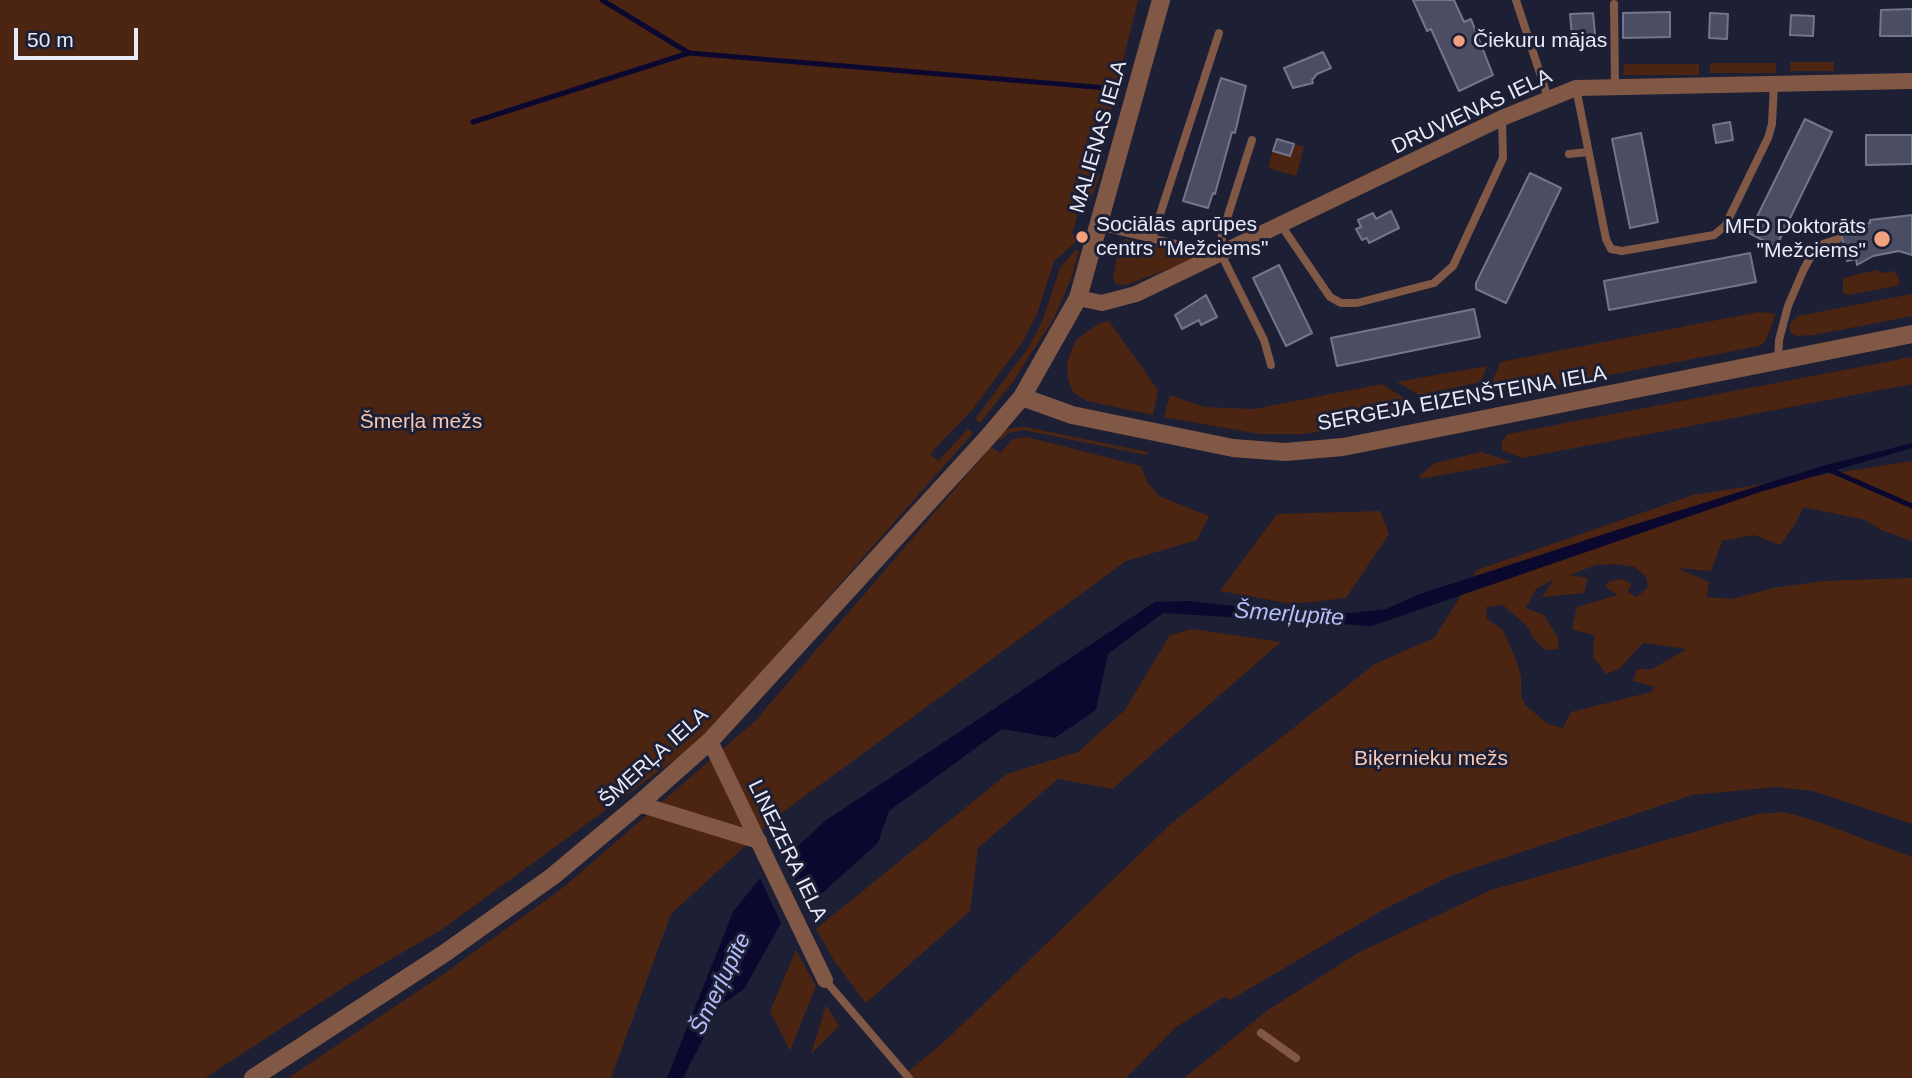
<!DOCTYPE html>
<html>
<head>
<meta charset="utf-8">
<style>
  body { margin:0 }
  #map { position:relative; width:1912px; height:1078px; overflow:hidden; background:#1d1f34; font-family:Helvetica,sans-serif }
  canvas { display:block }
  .scale { position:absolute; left:14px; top:28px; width:124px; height:32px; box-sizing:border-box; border:4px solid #e8eaf8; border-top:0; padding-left:9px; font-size:21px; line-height:24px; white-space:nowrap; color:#e8eaf8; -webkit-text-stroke:5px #1d1f34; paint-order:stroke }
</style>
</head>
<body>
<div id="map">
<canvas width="1912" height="1078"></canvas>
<div class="scale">50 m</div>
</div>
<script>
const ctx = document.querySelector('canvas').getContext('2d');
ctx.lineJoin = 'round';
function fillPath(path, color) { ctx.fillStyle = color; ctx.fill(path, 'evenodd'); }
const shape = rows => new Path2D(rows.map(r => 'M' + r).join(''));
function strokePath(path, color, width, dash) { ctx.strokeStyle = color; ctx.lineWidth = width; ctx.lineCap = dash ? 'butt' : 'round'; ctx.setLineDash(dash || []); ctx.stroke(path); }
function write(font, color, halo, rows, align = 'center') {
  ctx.font = font + ' Helvetica,sans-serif'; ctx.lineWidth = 6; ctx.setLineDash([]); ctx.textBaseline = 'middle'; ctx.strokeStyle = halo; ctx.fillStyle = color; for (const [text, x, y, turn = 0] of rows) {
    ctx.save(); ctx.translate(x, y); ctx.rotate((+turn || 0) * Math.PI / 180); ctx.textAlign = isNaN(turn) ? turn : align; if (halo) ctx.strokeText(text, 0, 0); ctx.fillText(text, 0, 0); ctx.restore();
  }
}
const green = shape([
  [0,0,1138,0,1095,174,1100,175,1086,211,1079,210,1072,234,1078,236,1077,241,1054,261,1037,314,1022,343,973,409,930,454,938,461,968,429,973,433,702,740,441,930,352,982,205,1078,0,1078],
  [1790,62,1834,62,1834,71,1790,71],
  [1710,63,1776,63,1776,73,1710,73],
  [1624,64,1699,64,1699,75,1623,75],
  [1294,144,1304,147,1296,176,1268,168,1273,151,1289,156],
  [1126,239,1191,252,1195,259,1126,285,1116,284,1113,278,1120,242],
  [1075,250,1079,251,1071,279,1054,318,1014,380,980,423,975,419,1028,348,1042,322,1060,268],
  [1876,270,1882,273,1895,271,1900,283,1896,286,1848,295,1843,293,1843,278],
  [1912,294,1912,316,1814,335,1797,336,1791,333,1789,325,1798,316],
  [1759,312,1776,314,1765,342,1759,346,1528,391,1489,390,1500,362],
  [1109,321,1158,390,1153,415,1087,401,1073,392,1068,379,1067,363,1071,351,1077,339,1100,323],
  [1912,357,1912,384,1522,458,1502,450,1502,441,1508,434],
  [1487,366,1481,382,1419,395,1397,382],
  [1382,384,1414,404,1345,428,1302,434,1259,434,1164,417,1170,395,1204,407,1254,409],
  [1015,427,1025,427,1148,452,1147,455,1024,430,1008,433,1001,440,998,438,1006,430],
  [1027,437,1141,466,1147,482,1159,496,1209,516,1197,540,1126,561,779,815,671,914,611,1078,288,1078,445,973,564,887,755,721,991,447,1000,453,1013,439],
  [1481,452,1512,462,1421,479,1419,476,1435,463],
  [1912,461,1912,541,1881,530,1865,520,1803,507,1796,523,1780,545,1754,535,1722,541,1711,571,1677,568,1709,582,1707,597,1732,599,1773,588,1823,581,1912,578,1912,824,1813,791,1776,787,1692,795,1453,875,1383,910,1230,1000,1224,997,1176,1027,1126,1078,900,1078,944,1042,1173,822,1375,664,1434,638,1477,570,1693,495],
  [1616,564,1635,567,1646,577,1648,587,1637,597,1628,592,1631,584,1622,579,1610,581,1605,586,1617,595,1577,607,1573,623,1573,630,1594,635,1593,657,1606,674,1619,669,1643,643,1687,649,1652,669,1637,669,1633,681,1655,687,1651,692,1571,712,1563,728,1548,724,1525,705,1521,695,1521,676,1516,660,1503,630,1487,619,1486,607,1503,605,1527,626,1533,638,1545,650,1558,649,1558,638,1544,615,1526,608,1536,589,1554,579,1542,597,1584,593,1588,578,1570,575,1596,565],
  [1380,511,1389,534,1346,598,1293,604,1220,591,1277,514],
  [1192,629,1281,642,1112,789,1058,779,978,848,970,911,866,1003,835,962,816,929,1007,774,1078,752,1125,710,1170,635],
  [1784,812,1816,821,1912,857,1912,1078,1184,1078,1268,1010,1358,953,1491,890,1757,814],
  [796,950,816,986,790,1051,770,1011],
  [826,1005,839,1026,811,1054]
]);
const water = shape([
  [1912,443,1912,448,1760,492,1372,626,1163,613,1108,654,1096,710,1055,738,1002,729,889,811,878,843,809,905,783,860,825,821,1155,602,1189,601,1269,610,1351,613,1386,609,1420,594,1620,529,1826,465],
  [760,878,781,923,744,989,720,1006,683,1078,667,1078,733,912]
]);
const stream = shape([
  [602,0,689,53,1119,89],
  [473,122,689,53],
  [1832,471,1912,506]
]);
const building = shape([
  [1413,0,1454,0,1464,22,1471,19,1493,75,1459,91,1431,29,1427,31,1413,0],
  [1912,9,1912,36,1880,36,1881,10,1912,9],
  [1670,12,1670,37,1623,38,1623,13,1670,12],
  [1593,13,1595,34,1572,36,1570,14,1593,13],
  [1710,13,1728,14,1727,39,1709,38,1710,13],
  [1791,15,1814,16,1813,36,1790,35,1791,15],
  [1323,52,1331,68,1317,74,1312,80,1313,83,1293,88,1284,68,1323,52],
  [1221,78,1246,86,1235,133,1232,132,1215,194,1213,193,1208,208,1183,201,1221,78],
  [1805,119,1832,132,1776,247,1749,233,1805,119],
  [1730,122,1733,140,1716,143,1713,125,1730,122],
  [1641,133,1658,222,1630,228,1612,139,1641,133],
  [1866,135,1912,135,1912,164,1866,165,1866,135],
  [1277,139,1294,144,1290,156,1273,151,1277,139],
  [1530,173,1561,188,1506,303,1476,289,1476,283,1530,173],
  [1391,211,1399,228,1369,243,1367,238,1362,240,1356,229,1361,227,1358,220,1373,213,1376,219,1391,211],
  [1912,215,1912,255,1899,251,1873,256,1857,265,1856,259,1847,261,1840,229,1870,223,1870,220,1912,215],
  [1750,253,1756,282,1609,310,1604,281,1750,253],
  [1279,265,1312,333,1286,346,1253,278,1279,265],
  [1206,295,1217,317,1201,325,1199,320,1182,329,1175,315,1206,295],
  [1474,309,1480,337,1337,366,1331,338,1474,309]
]);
const service = shape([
  [1516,0,1548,98],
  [1614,4,1615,85],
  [1576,88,1606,239,1611,249,1622,251,1714,235,1725,226,1768,138,1772,124,1774,83],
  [1252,140,1222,234,1221,254,1264,340,1271,365],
  [1569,154,1588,152],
  [1281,225,1330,297,1341,303,1357,303,1434,283,1453,266,1503,158,1502,118],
  [1098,226,1215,253],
  [1152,239,1219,33],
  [1778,362,1779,340,1788,306,1803,271,1811,256,1823,244,1838,239],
  [825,980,909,1078],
  [1261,1033,1296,1058]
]);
const minor = shape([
  [1078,298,1102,303,1136,294,1502,118,1576,88,1912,81],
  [710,741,825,980],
  [639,804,759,841]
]);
const tertiary = shape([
  [1022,397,1072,415,1233,448,1285,452,1343,447,1912,334],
  [253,1078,445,953,553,876,639,804,710,741,988,437,1022,397,1078,298,1161,0]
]);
const markers = [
  [1459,41,7,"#f1a17d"],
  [1082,237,7,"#f1a17d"],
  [1882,239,9,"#f1a17d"]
];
const poiNames = [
  ["Čiekuru mājas",1473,41],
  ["Sociālās aprūpes",1096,225],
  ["centrs \"Mežciems\"",1096,249],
  ["MFD Doktorāts",1866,227,"right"],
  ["\"Mežciems\"",1866,251,"right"]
];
const streetNames = [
  ["DRUVIENAS IELA",1472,112,-25],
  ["MALIENAS IELA",1099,137,-74],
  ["SERGEJA EIZENŠTEINA IELA",1462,399,-10],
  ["ŠMERĻA IELA",654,758,-42],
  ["LINEZERA IELA",787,851,64]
];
const parkNames = [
  ["Šmerļa mežs",421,422],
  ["Biķernieku mežs",1431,759]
];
const waterNames = [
  ["Šmerļupīte",1289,615,4],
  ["Šmerļupīte",721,984,-64]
];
fillPath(green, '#4c2512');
fillPath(water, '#0b0830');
strokePath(stream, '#0b0830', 5);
fillPath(building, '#4a4d64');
strokePath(building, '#72758e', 2);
strokePath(service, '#815845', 8);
strokePath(minor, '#815845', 16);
strokePath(tertiary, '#815845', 18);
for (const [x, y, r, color] of markers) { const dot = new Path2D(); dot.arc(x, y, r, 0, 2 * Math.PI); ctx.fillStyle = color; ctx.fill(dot); strokePath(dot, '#1d1f34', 2.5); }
write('21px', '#e8eaf8', '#1d1f34', poiNames, 'left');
write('21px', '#e8eaf8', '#1d1f34', streetNames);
write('21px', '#f9c8b2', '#1d1f34', parkNames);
write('italic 23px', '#b5bdf9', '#1d1f34', waterNames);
</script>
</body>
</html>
